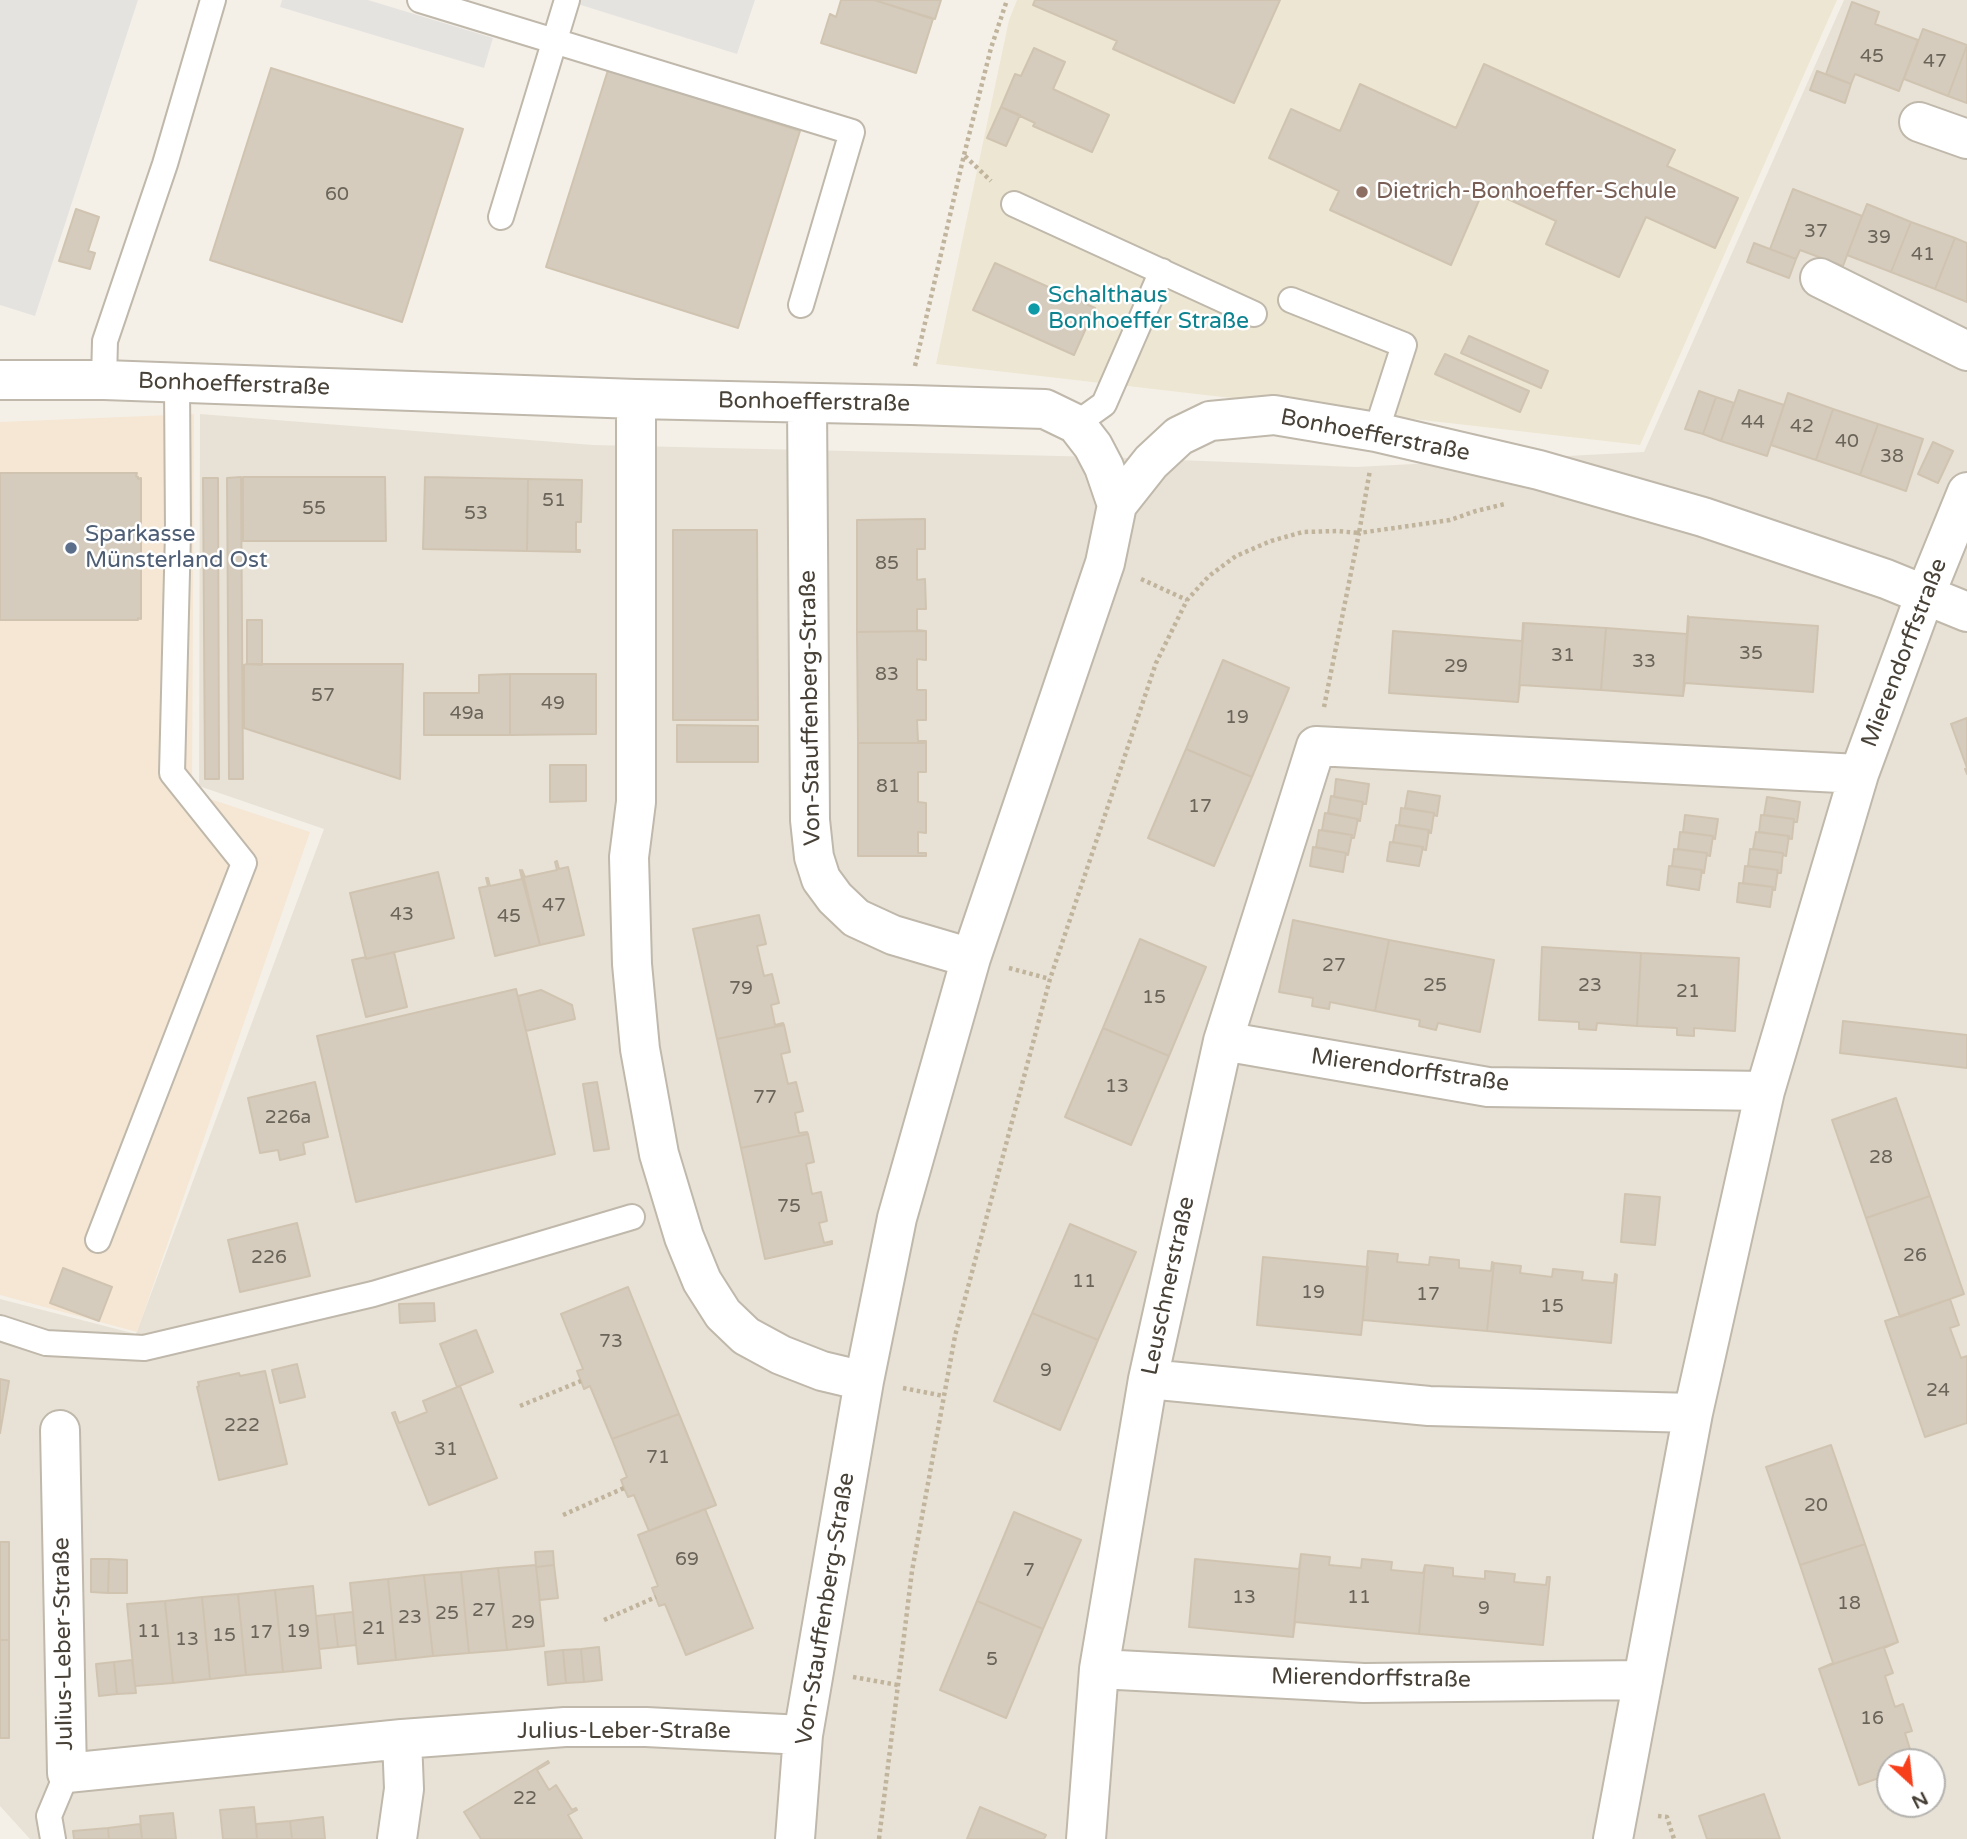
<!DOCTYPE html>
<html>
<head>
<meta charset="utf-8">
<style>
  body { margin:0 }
  #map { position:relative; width:1967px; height:1839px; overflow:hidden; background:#f4f0e8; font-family:"Varela Round",sans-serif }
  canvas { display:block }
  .north { position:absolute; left:1876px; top:1748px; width:70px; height:70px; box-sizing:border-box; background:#fff; border:2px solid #b5b3af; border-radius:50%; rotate:153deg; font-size:19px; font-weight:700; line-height:28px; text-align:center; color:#474137 }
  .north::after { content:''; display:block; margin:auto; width:24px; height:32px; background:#f83f1b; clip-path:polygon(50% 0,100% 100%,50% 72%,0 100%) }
</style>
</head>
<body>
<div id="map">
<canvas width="1967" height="1839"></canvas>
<div class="north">N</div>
</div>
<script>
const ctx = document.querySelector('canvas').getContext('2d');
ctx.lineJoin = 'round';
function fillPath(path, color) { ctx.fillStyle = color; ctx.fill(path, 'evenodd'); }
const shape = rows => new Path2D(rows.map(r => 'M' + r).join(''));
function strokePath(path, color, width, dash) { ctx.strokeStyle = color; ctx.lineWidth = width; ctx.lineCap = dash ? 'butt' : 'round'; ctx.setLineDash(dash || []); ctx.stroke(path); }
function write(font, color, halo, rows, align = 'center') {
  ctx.font = font + ' "Varela Round",sans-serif'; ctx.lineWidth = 5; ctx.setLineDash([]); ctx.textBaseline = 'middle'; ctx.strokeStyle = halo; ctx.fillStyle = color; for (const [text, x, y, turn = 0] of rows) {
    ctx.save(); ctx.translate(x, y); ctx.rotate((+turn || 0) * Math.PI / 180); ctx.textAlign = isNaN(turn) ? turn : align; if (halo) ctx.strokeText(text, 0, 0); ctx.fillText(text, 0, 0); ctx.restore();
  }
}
const residential = shape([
  [1844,0,1967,0,1967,1839,30,1839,0,1806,0,1299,136,1334,324,829,199,786,200,414,593,445,1102,457,1356,467,1644,452],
  [1890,1762,1932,1762,1932,1804,1890,1804]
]);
const commercial = shape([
  [194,414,192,793,310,832,137,1332,0,1295,0,422]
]);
const education = shape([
  [1017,0,1837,0,1640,445,936,364,1009,20]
]);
const parking = shape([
  [0,0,138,0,35,316,0,305],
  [282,0,368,0,493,38,484,68,280,7],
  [565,0,755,0,737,54]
]);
const building = shape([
  [841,0,874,0,933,19,916,73,821,43,830,14,836,17,841,0],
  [874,0,941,0,935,19,874,0],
  [1035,0,1280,0,1234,103,1113,49,1117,41,1033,5,1035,0],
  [1852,2,1879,12,1875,24,1918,40,1899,91,1855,74,1851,84,1826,74,1852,2],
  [1923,29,1967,45,1948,96,1904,79,1923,29],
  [1967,45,1967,103,1948,96,1967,45],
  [1034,48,1065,62,1053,89,1109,115,1092,152,1033,126,1035,123,1001,107,1015,74,1021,76,1034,48],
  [1484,64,1675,150,1667,166,1738,198,1715,248,1646,217,1619,277,1546,244,1556,221,1486,189,1482,199,1480,198,1451,265,1330,210,1339,191,1269,158,1291,109,1340,131,1360,84,1456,128,1484,64],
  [271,68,463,129,402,322,210,260,271,68],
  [608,70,800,131,738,328,546,267,608,70],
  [1817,71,1851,84,1845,103,1810,90,1817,71],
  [1001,107,1020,115,1006,146,987,138,1001,107],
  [1793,189,1862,216,1843,266,1800,250,1796,259,1770,249,1793,189],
  [1867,204,1911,222,1891,272,1847,255,1867,204],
  [76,209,99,217,88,251,95,253,90,269,59,261,76,209],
  [1911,222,1955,238,1935,289,1891,272,1911,222],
  [1955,238,1967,243,1967,302,1935,289,1955,238],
  [1754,243,1796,259,1789,278,1747,262,1754,243],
  [995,263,1095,308,1074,355,973,310,995,263],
  [1469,336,1548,371,1541,388,1461,353,1469,336],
  [1445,354,1529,391,1520,412,1435,374,1445,354],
  [1739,390,1784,405,1767,456,1721,441,1739,390],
  [1699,391,1716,397,1703,434,1685,429,1699,391],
  [1788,393,1833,409,1816,460,1771,445,1788,393],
  [1716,397,1734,403,1721,441,1703,434,1716,397],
  [1833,409,1878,424,1860,475,1816,460,1833,409],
  [1878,424,1923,439,1906,491,1860,475,1878,424],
  [1933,442,1953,451,1938,483,1918,474,1933,442],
  [0,473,137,473,136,476,138,477,138,479,141,478,141,619,138,618,138,620,0,620,0,473],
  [241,477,243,779,229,779,227,478,241,477],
  [243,477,385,477,386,541,243,541,243,477],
  [425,477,528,479,527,551,423,549,425,477],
  [203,478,218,478,219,779,205,779,203,478],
  [528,479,582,480,581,522,576,522,576,550,580,550,580,552,527,551,528,479],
  [925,519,925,549,917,549,917,580,925,579,926,609,917,609,917,630,926,631,857,632,857,520,925,519],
  [673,530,757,530,758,720,673,720,673,530],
  [1688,616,1683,696,1601,690,1606,628,1687,634,1688,616],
  [1689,617,1818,626,1813,692,1685,683,1683,696,1689,617],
  [247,620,262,620,262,665,247,664,247,620],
  [1523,623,1524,623,1518,702,1389,693,1393,631,1522,641,1523,623],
  [1524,623,1606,628,1601,690,1520,685,1518,702,1524,623],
  [926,631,926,660,917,659,917,690,926,690,926,720,917,720,918,741,926,741,926,743,858,743,857,632,926,631],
  [1223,660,1289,688,1252,777,1186,749,1223,660],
  [247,664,403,664,400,779,244,728,244,665,247,664],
  [510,674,510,735,424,735,424,693,479,693,479,675,510,674],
  [510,674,596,674,596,734,510,735,510,674],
  [1967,718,1967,774,1965,769,1967,768,1951,724,1967,718],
  [677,725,758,726,758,762,677,762,677,725],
  [858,743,926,743,926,772,918,772,918,802,926,803,926,833,918,832,918,853,926,853,926,856,858,856,858,743],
  [1186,749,1252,777,1214,866,1148,838,1186,749],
  [550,765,586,765,586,801,550,802,550,765],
  [1336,779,1369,784,1366,804,1363,804,1363,802,1334,797,1336,779],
  [1408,791,1440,796,1437,816,1434,815,1434,813,1405,808,1408,791],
  [1331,796,1363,802,1360,821,1357,820,1358,819,1328,813,1331,796],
  [1767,797,1800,802,1797,822,1794,822,1794,819,1764,815,1767,797],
  [1401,808,1434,813,1431,833,1428,832,1429,830,1399,825,1401,808],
  [1325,813,1358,819,1354,838,1351,838,1352,835,1322,830,1325,813],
  [1685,815,1718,819,1715,839,1713,838,1713,836,1683,832,1685,815],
  [1761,815,1794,819,1792,839,1788,838,1789,836,1759,832,1761,815],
  [1396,825,1429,830,1426,850,1422,849,1423,847,1393,842,1396,825],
  [1319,830,1352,835,1348,855,1346,854,1346,853,1316,847,1319,830],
  [1680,832,1713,836,1710,856,1707,855,1707,853,1678,849,1680,832],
  [1756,832,1789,836,1786,856,1783,855,1783,853,1753,849,1756,832],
  [1390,842,1423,847,1419,866,1387,861,1390,842],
  [1313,847,1346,853,1343,872,1310,866,1313,847],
  [1674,849,1707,853,1704,873,1701,872,1702,870,1672,866,1674,849],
  [1750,849,1783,853,1781,873,1777,873,1778,870,1748,866,1750,849],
  [557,861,559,869,568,867,584,935,540,945,522,870,525,877,557,870,555,862,557,861],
  [1669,866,1702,870,1699,890,1667,885,1669,866],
  [1745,866,1778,870,1775,890,1772,890,1773,887,1743,883,1745,866],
  [520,870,540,945,495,956,479,888,488,886,486,878,488,878,490,886,522,879,520,870],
  [438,872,454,938,366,959,350,893,438,872],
  [1739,883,1773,887,1770,907,1737,902,1739,883],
  [759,915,766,944,757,946,764,976,772,974,779,1003,771,1005,775,1025,783,1023,784,1025,717,1039,693,929,759,915],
  [1293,920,1389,940,1375,1011,1330,1002,1329,1009,1312,1006,1313,998,1279,992,1293,920],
  [1140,939,1206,967,1169,1056,1103,1028,1140,939],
  [1389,940,1494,960,1480,1032,1438,1023,1436,1030,1419,1026,1420,1020,1375,1011,1389,940],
  [1542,947,1641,953,1637,1026,1597,1023,1596,1030,1579,1029,1579,1022,1539,1020,1542,947],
  [394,952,407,1007,366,1017,352,960,366,957,366,959,394,952],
  [1641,953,1739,958,1735,1031,1694,1028,1694,1036,1677,1035,1677,1028,1637,1026,1641,953],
  [516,989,555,1154,356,1202,317,1036,516,989],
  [541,990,572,1005,575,1019,526,1031,518,996,541,990],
  [1843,1021,1967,1035,1967,1068,1840,1053,1843,1021],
  [784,1025,790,1052,781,1054,788,1084,796,1082,803,1111,795,1113,799,1133,807,1132,808,1134,741,1148,717,1039,784,1025],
  [1103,1028,1169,1056,1131,1145,1065,1117,1103,1028],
  [315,1082,328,1137,303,1143,305,1154,280,1160,278,1150,260,1153,248,1098,315,1082],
  [597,1082,609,1149,594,1151,583,1084,597,1082],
  [1896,1098,1930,1196,1866,1218,1832,1120,1896,1098],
  [808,1134,814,1162,806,1164,812,1194,821,1192,827,1221,819,1223,824,1243,832,1241,832,1244,765,1259,741,1148,808,1134],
  [1625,1194,1660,1197,1655,1245,1621,1242,1625,1194],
  [1930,1196,1964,1294,1900,1317,1866,1218,1930,1196],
  [297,1223,310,1276,240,1292,228,1240,297,1223],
  [1070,1224,1136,1252,1098,1340,1032,1313,1070,1224],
  [1368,1251,1398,1254,1397,1262,1429,1265,1430,1257,1459,1260,1459,1268,1491,1271,1492,1262,1494,1263,1487,1331,1363,1320,1368,1251],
  [1263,1257,1368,1267,1361,1335,1257,1325,1263,1257],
  [1494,1263,1521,1266,1520,1273,1552,1277,1553,1269,1583,1272,1582,1280,1614,1283,1615,1274,1617,1275,1611,1343,1487,1331,1494,1263],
  [63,1268,112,1287,99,1321,50,1303,63,1268],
  [628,1287,679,1414,612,1439,590,1386,584,1389,577,1371,583,1369,561,1314,628,1287],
  [1950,1299,1959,1325,1950,1328,1961,1358,1967,1356,1967,1423,1925,1437,1885,1321,1950,1299],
  [434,1303,435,1321,400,1323,399,1304,434,1303],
  [1032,1313,1098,1340,1060,1430,994,1401,1032,1313],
  [476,1330,493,1372,457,1387,440,1344,476,1330],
  [297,1364,305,1397,280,1403,272,1370,297,1364],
  [265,1371,287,1464,219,1480,197,1387,199,1386,198,1382,239,1373,240,1376,265,1371],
  [0,1379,9,1381,0,1433,0,1379],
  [460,1386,497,1478,429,1505,392,1413,395,1412,399,1423,427,1412,423,1401,460,1386],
  [679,1414,716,1505,649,1531,634,1495,628,1497,624,1488,621,1480,627,1477,612,1439,679,1414],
  [1831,1445,1865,1544,1800,1565,1766,1467,1831,1445],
  [705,1509,753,1628,686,1655,665,1604,659,1606,652,1588,658,1586,638,1535,705,1509],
  [1014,1512,1081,1540,1043,1629,977,1601,1014,1512],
  [0,1542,9,1542,9,1640,0,1640,0,1542],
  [1865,1544,1898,1642,1819,1669,1833,1663,1800,1565,1865,1544],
  [553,1551,554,1565,536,1567,535,1552,553,1551],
  [1301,1554,1293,1637,1189,1627,1195,1559,1299,1569,1301,1554],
  [1301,1554,1330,1557,1329,1565,1361,1568,1362,1559,1392,1562,1391,1570,1423,1573,1425,1565,1419,1634,1295,1622,1293,1637,1301,1554],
  [91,1559,109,1559,108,1593,91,1592,91,1559],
  [109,1559,127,1560,127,1593,108,1593,109,1559],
  [536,1565,544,1646,507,1650,498,1568,536,1565],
  [554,1565,558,1598,540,1600,536,1567,554,1565],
  [1425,1565,1453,1568,1453,1576,1485,1579,1485,1571,1515,1574,1514,1582,1546,1585,1547,1577,1550,1577,1543,1645,1419,1634,1425,1565],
  [498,1568,507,1650,469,1653,461,1572,498,1568],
  [461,1572,469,1653,433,1656,424,1575,461,1572],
  [424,1575,433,1656,396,1660,388,1579,424,1575],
  [388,1579,396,1660,358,1664,350,1583,388,1579],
  [313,1586,321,1668,283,1672,275,1590,313,1586],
  [275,1590,283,1672,246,1675,238,1594,275,1590],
  [238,1594,246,1675,210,1679,202,1597,238,1594],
  [202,1597,210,1679,173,1683,165,1601,202,1597],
  [165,1601,173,1683,135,1686,127,1604,165,1601],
  [977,1601,1043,1629,1006,1718,940,1690,977,1601],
  [353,1612,356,1645,338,1647,334,1614,353,1612],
  [334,1614,338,1647,319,1649,316,1616,334,1614],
  [0,1640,9,1640,9,1738,0,1738,0,1640],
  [1898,1642,1884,1648,1893,1673,1885,1676,1895,1707,1903,1704,1912,1731,1905,1733,1914,1762,1890,1762,1890,1774,1859,1785,1819,1669,1898,1642],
  [599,1647,602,1680,584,1682,581,1649,599,1647],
  [581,1649,584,1682,566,1683,563,1650,581,1649],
  [563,1650,566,1683,548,1685,545,1652,563,1650],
  [132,1660,136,1693,117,1694,114,1662,132,1660],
  [114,1662,117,1694,99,1696,96,1664,114,1662],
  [548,1761,549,1763,537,1770,549,1790,556,1785,572,1810,576,1808,577,1810,568,1815,582,1839,481,1839,464,1812,548,1761],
  [1764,1794,1780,1839,1707,1839,1699,1816,1764,1794],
  [254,1807,257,1839,223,1839,220,1810,254,1807],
  [980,1807,1046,1835,1044,1839,967,1839,980,1807],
  [173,1813,176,1839,142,1839,140,1816,173,1813],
  [323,1817,325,1839,292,1839,290,1821,323,1817],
  [290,1821,292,1839,257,1839,256,1824,290,1821],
  [140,1824,142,1839,109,1839,108,1828,140,1824],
  [108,1828,109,1839,74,1839,73,1831,108,1828]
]);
const path = shape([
  [965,156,991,181],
  [915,366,964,155,991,48,1007,0],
  [1141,579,1187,600],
  [1324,707,1359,533,1450,520,1476,511,1505,504],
  [1009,968,1050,979],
  [903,1388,944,1396],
  [520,1406,581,1381],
  [563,1515,624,1488],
  [604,1620,656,1597],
  [853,1677,898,1685],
  [1658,1816,1667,1817,1674,1839],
  [879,1839,912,1571,955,1336,1050,979,1156,663,1187,600,1209,576,1236,556,1271,541,1303,532,1337,531,1359,533,1370,470]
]);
const service = shape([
  [420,0,852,132,801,305],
  [1014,204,1254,314],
  [501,217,567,0],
  [1291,300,1404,345,1376,432],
  [104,380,105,341,165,164,213,0],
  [1076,424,1104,404,1162,271],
  [98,1240,244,863,172,773,178,532,177,384],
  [0,1328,46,1343,144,1348,373,1294,632,1217],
  [53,1839,49,1816,67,1773]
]);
const minor = shape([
  [1919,122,1967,139],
  [1820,278,1967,351],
  [0,380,104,380,636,399,911,405,1045,409,1076,424,1093,446,1104,467,1117,505],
  [636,399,636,802,629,857,632,964,640,1049,659,1154,684,1237,702,1281,723,1314,746,1336,781,1355,822,1371,864,1381],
  [807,403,810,820,814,857,821,879,835,898,856,918,893,935,971,958],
  [1223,1041,1488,1087,1765,1091],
  [1148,1379,1429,1406,1693,1413],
  [60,1430,67,1773,402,1739,565,1727,646,1727,803,1735],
  [1099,1669,1364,1683,1643,1680],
  [397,1839,404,1789,402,1739],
  [795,1839,803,1735,864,1381,897,1218,971,958,1105,563,1117,505,1151,462,1179,436,1210,421,1274,415,1376,432,1539,470,1703,517,1886,579,1967,612],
  [1086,1839,1099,1669,1148,1379,1223,1041,1316,746,1859,774],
  [1613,1839,1693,1413,1765,1091,1859,774,1925,595,1967,492]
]);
const markers = [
  [1362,192,7,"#8d6e63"],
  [1034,309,7,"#0f9aa8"],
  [71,548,7,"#5c6f8a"]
];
const numberNames = [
  ["45",1872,57],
  ["47",1935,62],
  ["60",337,195],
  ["37",1816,232],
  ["39",1879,238],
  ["41",1923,255],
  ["44",1753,423],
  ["42",1802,427],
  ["40",1847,442],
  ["38",1892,457],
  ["51",554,501],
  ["55",314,509],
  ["53",476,514],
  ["85",887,564],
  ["35",1751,654],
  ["31",1563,656],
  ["33",1644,662],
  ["29",1456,667],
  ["83",887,675],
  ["57",323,696],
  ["49",553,704],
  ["49a",467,714],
  ["19",1237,718],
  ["81",888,787],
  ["17",1200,807],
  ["47",554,906],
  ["43",402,915],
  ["45",509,917],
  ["27",1334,966],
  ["25",1435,986],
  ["23",1590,986],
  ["79",741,989],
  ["21",1688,992],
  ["15",1154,998],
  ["13",1117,1087],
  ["77",765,1098],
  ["226a",288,1118],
  ["28",1881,1158],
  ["75",789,1207],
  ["26",1915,1256],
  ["226",269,1258],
  ["11",1084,1282],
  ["19",1313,1293],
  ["17",1428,1295],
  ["15",1552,1307],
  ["73",611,1342],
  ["9",1046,1371],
  ["24",1938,1391],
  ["222",242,1426],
  ["31",446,1450],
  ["71",658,1458],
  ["20",1816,1506],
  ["69",687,1560],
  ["7",1029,1571],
  ["13",1244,1598],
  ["11",1359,1598],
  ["18",1849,1604],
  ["9",1484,1609],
  ["27",484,1611],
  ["25",447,1614],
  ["23",410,1618],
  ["29",523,1623],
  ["21",374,1629],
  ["11",149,1632],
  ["19",298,1632],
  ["17",261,1633],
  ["15",224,1636],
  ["13",187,1640],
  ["5",992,1660],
  ["16",1872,1719],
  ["22",525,1799]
];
const educationNames = [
  ["Dietrich-Bonhoeffer-Schule",1376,192]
];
const cultureNames = [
  ["Schalthaus",1048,296],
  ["Bonhoeffer Straße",1048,322]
];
const streetNames = [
  ["Bonhoefferstraße",234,385,2],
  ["Bonhoefferstraße",814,403,1],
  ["Bonhoefferstraße",1375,436,11],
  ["Mierendorffstraße",1905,653,-69],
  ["Von-Stauffenberg-Straße",811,708,-91],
  ["Mierendorffstraße",1410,1071,8],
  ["Leuschnerstraße",1169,1286,-78],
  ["Von-Stauffenberg-Straße",826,1609,-81],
  ["Julius-Leber-Straße",64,1644,-91],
  ["Mierendorffstraße",1371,1679,1],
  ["Julius-Leber-Straße",624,1732]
];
const serviceNames = [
  ["Sparkasse",85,535],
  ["Münsterland Ost",85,561]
];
fillPath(residential, '#e8e2d6');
fillPath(commercial, '#f5e7d4');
fillPath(education, '#ede6d2');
fillPath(parking, '#e5e3e0');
fillPath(building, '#d5ccbe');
strokePath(building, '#d0c4b1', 2);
strokePath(service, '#bfb8ab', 28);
strokePath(minor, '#bfb8ab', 42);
strokePath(path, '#c1b49c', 4.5, [3.5, 3.5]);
strokePath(service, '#fff', 24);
strokePath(minor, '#fff', 38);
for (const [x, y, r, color] of markers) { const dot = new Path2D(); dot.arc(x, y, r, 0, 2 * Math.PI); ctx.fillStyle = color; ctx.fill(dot); strokePath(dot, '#fff', 2.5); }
write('19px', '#6a6459', null, numberNames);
write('23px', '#785e54', '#fff', educationNames, 'left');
write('23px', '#0d838f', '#fff', cultureNames, 'left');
write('23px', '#474137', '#fff', streetNames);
write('23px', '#4e5e75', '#fff', serviceNames, 'left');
</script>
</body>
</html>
